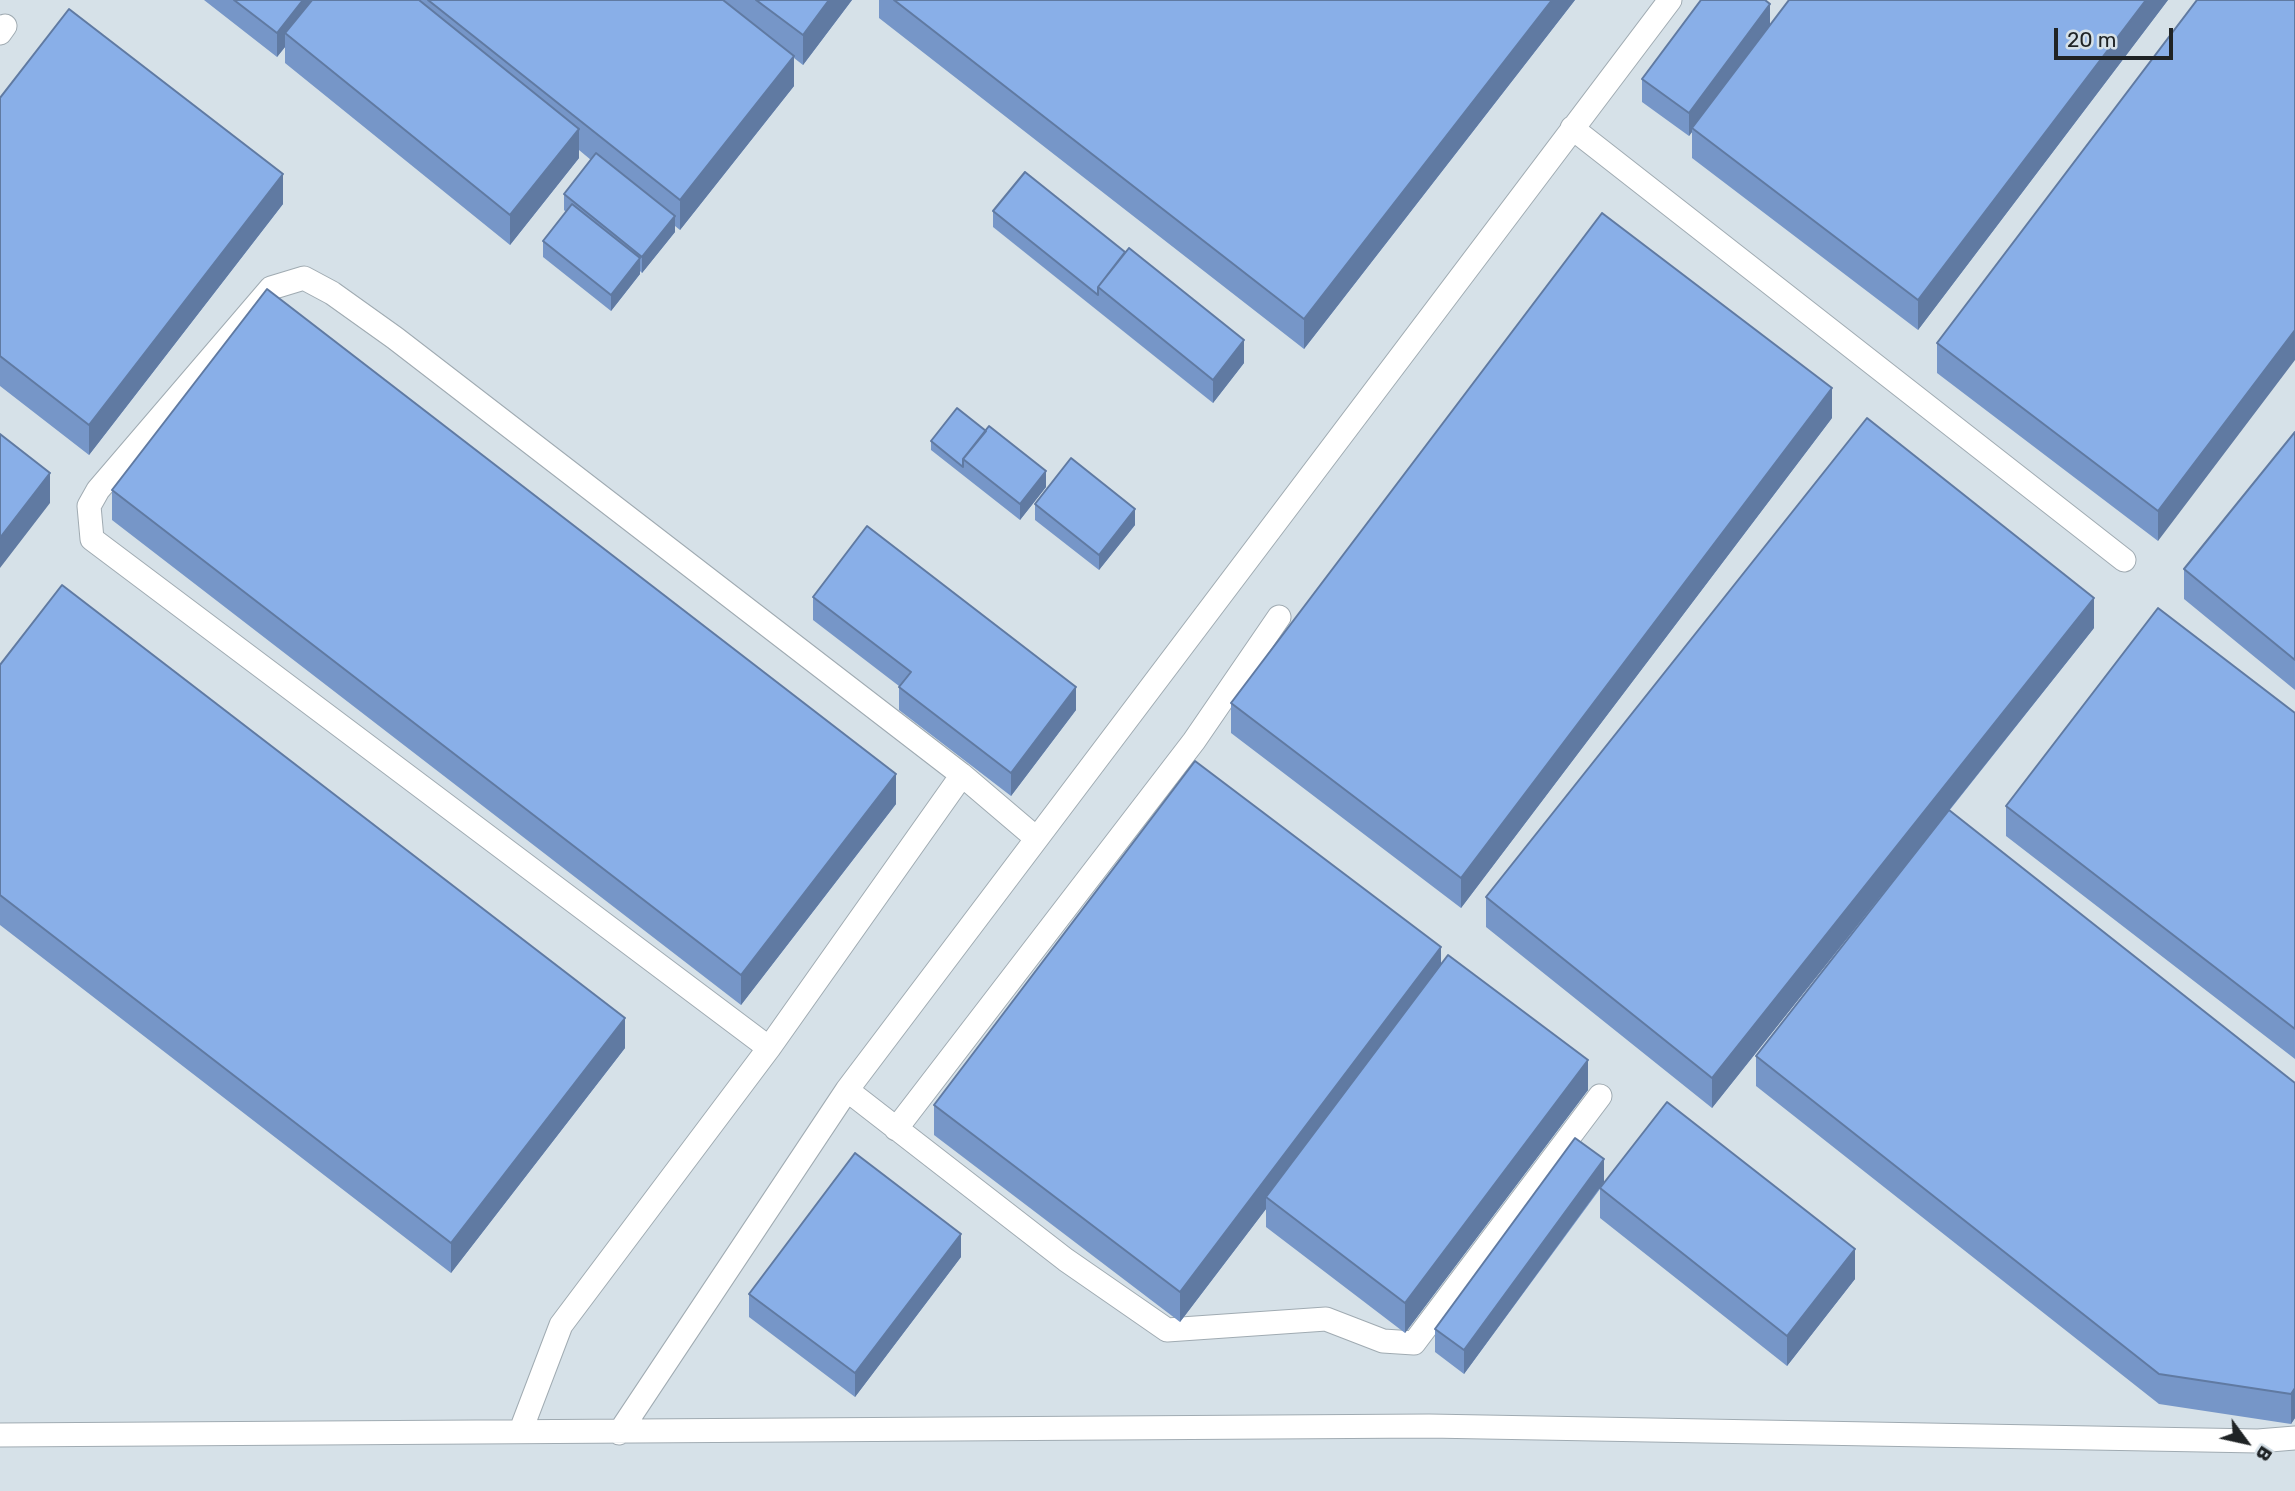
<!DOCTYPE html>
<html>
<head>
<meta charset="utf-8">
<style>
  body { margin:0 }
  #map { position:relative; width:2295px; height:1491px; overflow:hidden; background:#d6e1e8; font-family:Rubik,sans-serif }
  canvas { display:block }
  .north { position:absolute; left:2211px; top:1407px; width:70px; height:70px; -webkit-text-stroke:5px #d6e1e8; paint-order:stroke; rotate:123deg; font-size:19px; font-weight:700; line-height:28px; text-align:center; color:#1f2325 }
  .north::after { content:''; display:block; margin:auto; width:24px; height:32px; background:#1f2325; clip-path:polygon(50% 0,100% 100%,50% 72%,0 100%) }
  .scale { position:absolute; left:2054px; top:28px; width:119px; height:32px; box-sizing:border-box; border:4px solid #1f2325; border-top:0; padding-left:9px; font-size:21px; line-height:24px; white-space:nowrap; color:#1f2325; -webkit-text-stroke:5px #d6e1e8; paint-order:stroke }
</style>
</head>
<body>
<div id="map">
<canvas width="2295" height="1491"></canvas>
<div class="north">B</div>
<div class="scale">20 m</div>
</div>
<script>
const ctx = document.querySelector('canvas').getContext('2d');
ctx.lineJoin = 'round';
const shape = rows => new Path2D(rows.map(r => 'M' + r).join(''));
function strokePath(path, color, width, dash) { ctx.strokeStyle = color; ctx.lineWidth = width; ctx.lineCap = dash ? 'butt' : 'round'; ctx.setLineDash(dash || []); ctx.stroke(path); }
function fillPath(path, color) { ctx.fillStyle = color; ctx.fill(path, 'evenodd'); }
const service = shape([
  [0,33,5,26],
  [1572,128,2124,560],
  [769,1048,92,539,89,506,98,490,271,288,304,278,332,293,395,338,962,775,1036,838],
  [847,1090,1066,1260,1167,1330,1326,1319,1383,1341,1414,1343,1600,1096],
  [896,1129,1194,741,1279,617],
  [521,1430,561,1325,769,1048,962,775],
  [619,1433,847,1090,1670,0],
  [0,1435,1429,1426,2258,1441,2295,1438]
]);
const wall = shape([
  [204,0,852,0,803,65,794,58,794,86,680,230,675,226,675,232,642,273,640,271,640,274,611,311,543,257,543,241,566,212,564,210,564,194,591,160,579,150,579,158,510,245,285,63,285,47,277,57],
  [879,0,1575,0,1304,349,879,18],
  [1789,0,2168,0,1918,330,1692,158,1692,132,1689,136,1642,102,1642,79,1770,25],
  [2197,0,2158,541,1937,373,1937,343],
  [0,98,283,204,89,455,0,386],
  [993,211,1244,363,1213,403,993,227],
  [1832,418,1461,908,1231,733,1231,703],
  [2295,432,2295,690,2184,599,2184,569],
  [931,441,1046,487,1020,520,931,450],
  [112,490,896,804,741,1005,112,520],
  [1035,504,1135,525,1099,570,1035,520],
  [813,597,1076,710,1011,796,899,710,899,686,813,620],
  [2094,628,1949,811,2295,1083,2295,1418,2291,1424,2159,1404,1756,1086,1756,1056,1904,867,1712,1108,1486,927,1486,897],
  [0,665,625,1048,451,1273,0,925],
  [2295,713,2295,1059,2006,836,2006,806],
  [1441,964,1588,1090,1405,1333,1266,1227,1266,1209,1180,1322,934,1135,934,1105],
  [1604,1182,1855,1279,1787,1366,1600,1218,1600,1189,1464,1374,1435,1352,1435,1329],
  [961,1257,855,1397,749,1317,749,1294]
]);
const shadedWall = shape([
  [303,0,321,0,285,33,285,47,277,57,277,33],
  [829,0,852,0,803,65,803,35],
  [1552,0,1575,0,1304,349,1304,319],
  [2146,0,2168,0,1918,330,1918,300],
  [1770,4,1770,27,1692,128,1692,132,1689,136,1689,113],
  [794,56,794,86,680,230,680,200],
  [579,129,579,158,510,245,510,215],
  [283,174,283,204,89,455,89,425],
  [675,216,675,232,642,273,642,257],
  [640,258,640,274,611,311,611,295],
  [2295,330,2295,360,2158,541,2158,511],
  [1244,340,1244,363,1213,403,1213,380],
  [1832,388,1832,418,1461,908,1461,878],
  [1046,471,1046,487,1020,520,1020,504],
  [50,473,50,503,0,568,0,538],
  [1135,509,1135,525,1099,570,1099,555],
  [2094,598,2094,628,1712,1108,1712,1078],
  [1076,687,1076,710,1011,796,1011,773],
  [896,774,896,804,741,1005,741,975],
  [1441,947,1441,977,1266,1197,1266,1209,1180,1322,1180,1292],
  [625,1018,625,1048,451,1273,451,1243],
  [1588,1060,1588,1090,1405,1333,1405,1303],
  [1604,1159,1604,1182,1464,1374,1464,1350],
  [961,1234,961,1257,855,1397,855,1373],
  [1855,1249,1855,1279,1787,1366,1787,1336],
  [2295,1388,2295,1418,2291,1424,2291,1394]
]);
const building = shape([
  [234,0,303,0,277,33,234,0],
  [312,0,419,0,579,129,510,215,285,33,312,0],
  [428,0,723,0,794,56,680,200,428,0],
  [756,0,829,0,803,35,756,0],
  [894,0,1552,0,1304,319,894,0],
  [1701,0,1765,0,1770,4,1689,113,1642,79,1701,0],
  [1789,0,2146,0,1918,300,1692,128,1789,0],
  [2197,0,2295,0,2295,330,2158,511,1937,343,2197,0],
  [69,9,283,174,89,425,0,356,0,98,69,9],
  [596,153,675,216,642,257,564,194,596,153],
  [1025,172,1125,252,1098,287,1098,295,993,211,1025,172],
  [572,204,640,258,611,295,543,241,572,204],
  [1602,213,1832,388,1461,878,1231,703,1602,213],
  [1129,248,1244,340,1213,380,1098,287,1129,248],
  [267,289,896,774,741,975,112,490,267,289],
  [957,408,986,431,963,459,963,467,931,441,957,408],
  [1867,418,2094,598,1712,1078,1486,897,1867,418],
  [989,426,1046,471,1020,504,963,459,989,426],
  [2295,432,2295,660,2184,569,2295,432],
  [0,434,50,473,0,538,0,434],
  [1071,458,1135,509,1099,555,1035,504,1071,458],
  [867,526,1076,687,1011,773,899,687,911,672,813,597,867,526],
  [62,585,625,1018,451,1243,0,895,0,665,62,585],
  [2158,608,2295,713,2295,1029,2006,806,2158,608],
  [1195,761,1441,947,1180,1292,934,1105,1195,761],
  [1949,810,2295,1083,2295,1388,2291,1394,2159,1374,1756,1056,1949,810],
  [1448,955,1588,1060,1405,1303,1266,1197,1448,955],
  [1667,1102,1855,1249,1787,1336,1600,1188,1667,1102],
  [1575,1138,1604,1159,1464,1350,1435,1329,1575,1138],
  [855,1153,961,1234,855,1373,749,1294,855,1153]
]);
strokePath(service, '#a0abb2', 25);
strokePath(service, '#fff', 23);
fillPath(wall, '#7696c8');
fillPath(shadedWall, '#607aa2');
fillPath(building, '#89afe8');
strokePath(building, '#607aa2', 2);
</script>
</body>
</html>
